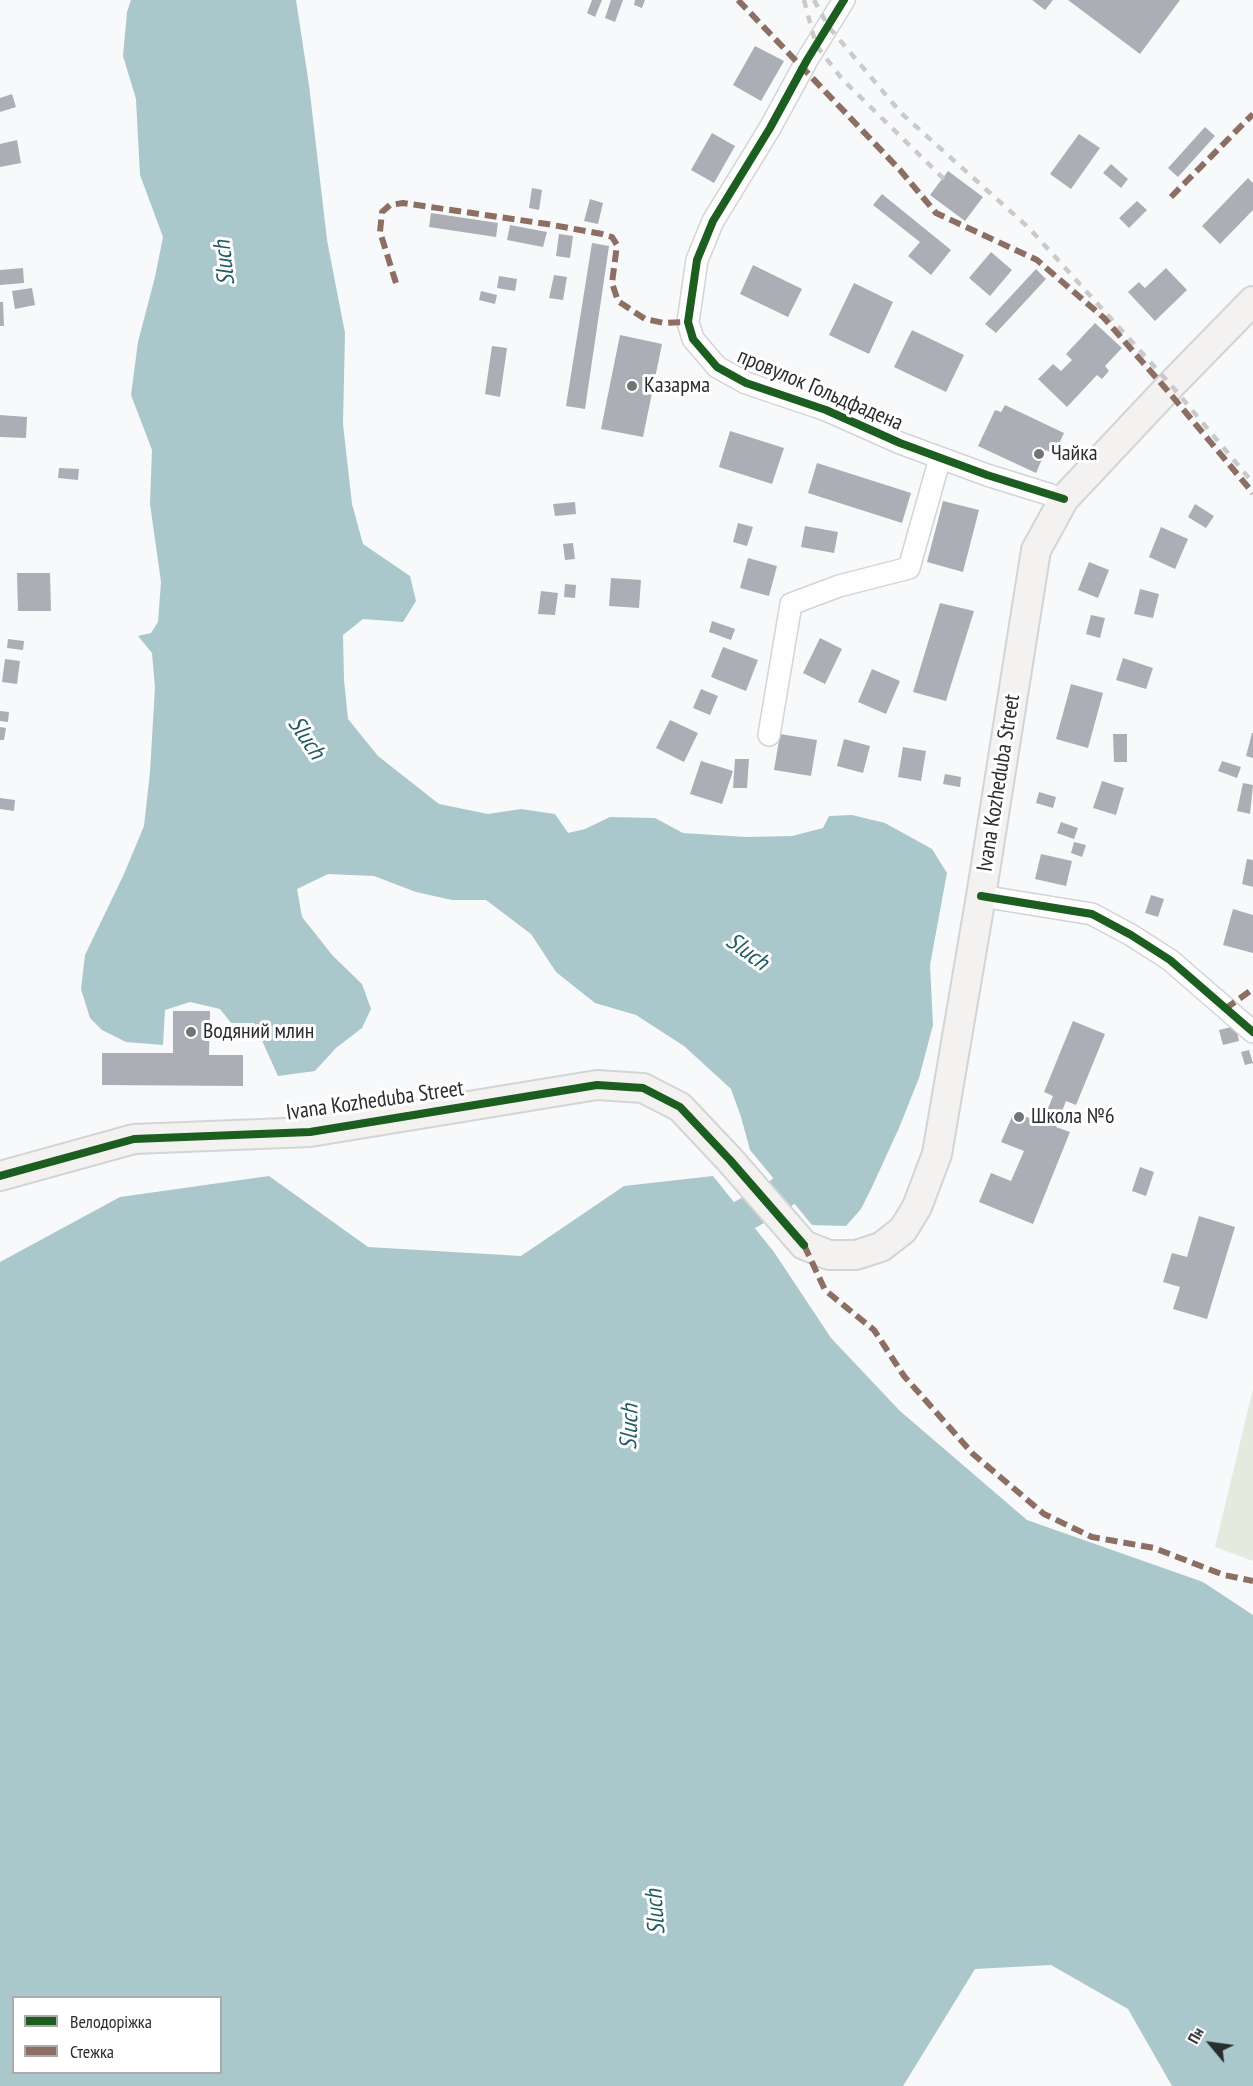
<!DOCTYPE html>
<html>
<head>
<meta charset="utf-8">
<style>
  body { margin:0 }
  #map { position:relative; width:1253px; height:2086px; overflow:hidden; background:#f7f9fb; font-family:"PT Sans Narrow",sans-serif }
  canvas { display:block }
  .legend { position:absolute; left:12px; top:1996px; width:210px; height:78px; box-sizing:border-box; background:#fff; border:2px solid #aaabab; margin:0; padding:8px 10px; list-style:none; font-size:18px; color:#2b2c2e }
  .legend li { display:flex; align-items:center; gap:12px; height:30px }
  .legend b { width:30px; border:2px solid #aaabab }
  .north { position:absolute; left:1181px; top:2014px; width:60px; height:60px; -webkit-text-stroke:4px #fff; paint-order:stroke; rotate:299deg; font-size:16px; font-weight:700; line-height:24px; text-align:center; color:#2b2c2e }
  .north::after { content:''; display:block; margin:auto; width:21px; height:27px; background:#2b2c2e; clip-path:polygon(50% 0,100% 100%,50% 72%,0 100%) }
</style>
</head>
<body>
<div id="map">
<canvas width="1253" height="2086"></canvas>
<ul class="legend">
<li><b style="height:8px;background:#1b5e20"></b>Велодоріжка</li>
<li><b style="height:8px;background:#8d6e63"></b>Стежка</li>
</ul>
<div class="north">Пн</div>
</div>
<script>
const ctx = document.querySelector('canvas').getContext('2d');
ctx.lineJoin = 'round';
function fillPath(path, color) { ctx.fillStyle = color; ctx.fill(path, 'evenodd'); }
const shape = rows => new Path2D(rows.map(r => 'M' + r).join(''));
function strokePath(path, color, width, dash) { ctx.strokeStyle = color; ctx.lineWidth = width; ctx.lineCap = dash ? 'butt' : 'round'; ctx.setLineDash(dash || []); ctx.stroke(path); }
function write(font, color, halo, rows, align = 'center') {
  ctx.font = font + ' "PT Sans Narrow",sans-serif'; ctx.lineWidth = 6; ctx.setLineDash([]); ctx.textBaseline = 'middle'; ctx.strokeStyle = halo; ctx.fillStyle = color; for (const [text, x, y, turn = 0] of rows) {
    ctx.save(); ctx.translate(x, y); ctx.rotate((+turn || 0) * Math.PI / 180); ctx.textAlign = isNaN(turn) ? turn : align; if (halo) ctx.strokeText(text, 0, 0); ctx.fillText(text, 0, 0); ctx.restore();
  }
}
const green = shape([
  [1253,1389,1253,1561,1215,1547]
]);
const water = shape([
  [131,0,296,0,309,85,327,240,345,333,343,424,352,504,363,544,410,576,416,601,403,622,363,619,343,635,344,680,348,719,378,756,439,804,488,814,521,809,555,814,568,833,585,829,610,817,655,818,683,833,746,837,792,836,823,828,829,816,852,815,885,823,932,849,947,873,930,965,933,1025,919,1078,899,1128,872,1187,861,1209,846,1226,812,1225,750,1150,741,1117,731,1089,684,1046,636,1015,595,1003,556,972,531,934,486,900,452,900,416,892,374,876,328,874,297,889,302,917,333,956,362,984,371,1009,362,1028,336,1048,315,1071,278,1076,254,1023,231,1023,220,1009,190,1002,165,1010,163,1045,126,1042,102,1030,90,1018,81,989,85,955,124,874,144,826,150,772,155,687,152,653,138,636,151,633,158,622,161,582,150,504,152,450,131,395,138,342,155,277,163,237,140,175,136,99,123,56,127,12],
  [269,1176,368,1247,521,1256,624,1186,713,1176,774,1252,831,1338,900,1411,1027,1520,1203,1582,1253,1615,1253,2086,1172,2086,1128,2009,1051,1965,975,1969,903,2086,0,2086,0,1262,120,1197],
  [14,1998,220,1998,220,2072,14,2072]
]);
const river = shape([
  [706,1237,778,1196,808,1170,815,1161]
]);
const building = shape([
  [592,0,602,0,595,17,587,13],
  [611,0,623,0,615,22,605,18],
  [635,0,645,0,642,8,634,5],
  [1032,0,1053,0,1045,10],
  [1068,0,1180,0,1140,54],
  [755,46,784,61,761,101,733,85],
  [12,94,16,107,0,112,0,98],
  [1205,127,1215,136,1178,177,1168,168],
  [712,133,735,146,714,183,691,170],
  [1079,134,1100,148,1071,189,1050,174],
  [17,140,21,163,0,167,0,144],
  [1111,164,1128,179,1121,188,1103,173],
  [948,171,983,197,965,221,930,195],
  [1248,178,1253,183,1253,210,1220,244,1202,226],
  [532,188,542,190,539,210,529,208],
  [882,194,951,250,931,275,908,256,920,242,873,205],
  [590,199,603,203,598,224,584,221],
  [1137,201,1147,210,1129,228,1119,218],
  [431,213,498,223,496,237,429,227],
  [510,225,547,232,543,247,507,240],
  [559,234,573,236,570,258,556,256],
  [592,243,609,246,585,409,566,406],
  [991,252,1012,270,990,296,969,278],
  [753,265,802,289,788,317,740,294],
  [23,268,24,283,0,285,0,270],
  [1166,268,1187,290,1155,321,1128,292,1139,282,1145,288],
  [1036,269,1046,279,996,333,985,324],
  [554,275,567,277,563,300,549,298],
  [499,276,517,279,515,291,497,288],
  [854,283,893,302,869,354,829,335],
  [32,288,35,305,15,309,12,291],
  [481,291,497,295,495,304,479,300],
  [0,302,3,302,4,326,0,326],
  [1095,323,1122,348,1105,366,1109,371,1102,379,1097,375,1067,407,1038,379,1053,364,1061,371,1072,360,1066,354],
  [912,330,964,355,946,392,894,367],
  [620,335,662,344,643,437,601,429],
  [492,346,507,348,500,397,485,394],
  [1005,405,1064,433,1054,454,1046,450,1036,473,978,446,995,410,1001,412],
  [0,415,27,417,26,438,0,437],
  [730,431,784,448,772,484,719,467],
  [817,463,911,493,902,523,808,493],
  [59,468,79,469,78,480,58,478],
  [943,501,979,510,963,572,927,562],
  [575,502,576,514,555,516,553,504],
  [1195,504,1214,516,1206,528,1188,517],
  [738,523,753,527,747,546,733,542],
  [805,526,838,532,834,553,801,547],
  [1161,527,1188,539,1175,569,1149,557],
  [573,543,575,559,565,560,563,544],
  [748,558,777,566,769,596,740,588],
  [1089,562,1109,570,1098,598,1078,590],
  [17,573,50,573,51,611,18,611],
  [611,578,641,580,639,608,609,606],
  [565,584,576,585,575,598,564,597],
  [1140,589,1159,594,1153,618,1134,614],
  [541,591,558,593,555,615,538,614],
  [940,603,974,611,946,701,913,692],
  [1091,615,1105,618,1100,638,1086,634],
  [712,621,735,629,731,640,709,632],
  [820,638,842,649,825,684,803,673],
  [8,639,24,641,23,650,7,648],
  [723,647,758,660,746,691,711,677],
  [1123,658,1153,668,1146,689,1116,680],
  [5,659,20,661,17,684,2,682],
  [872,669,900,681,886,714,858,702],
  [1071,684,1103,693,1088,748,1056,739],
  [701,689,718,696,710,715,693,708],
  [0,711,9,712,8,722,0,721],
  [670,720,698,733,684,762,656,748],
  [0,727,6,728,4,740,0,740],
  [1252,733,1253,733,1253,758,1246,756],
  [780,734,817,740,811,776,774,770],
  [1113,734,1127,734,1127,762,1114,762],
  [844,739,870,746,863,773,837,766],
  [903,747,926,751,921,781,898,777],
  [735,759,749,759,747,788,733,788],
  [701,761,733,771,722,804,690,794],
  [1222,761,1241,767,1237,778,1218,771],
  [945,774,961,777,960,787,943,784],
  [1102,781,1124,788,1116,815,1093,808],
  [1243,783,1253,785,1250,814,1237,811],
  [1039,792,1056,797,1053,808,1036,803],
  [0,798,15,800,14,811,0,809],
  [1061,822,1078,828,1074,839,1057,833],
  [1074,842,1086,845,1082,857,1071,853],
  [1041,854,1072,861,1066,886,1035,879],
  [1247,859,1253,860,1253,887,1242,884],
  [1151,895,1164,899,1158,917,1145,913],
  [1233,909,1253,915,1253,953,1223,945],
  [173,1011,210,1011,209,1055,243,1055,243,1086,102,1085,102,1053,173,1053],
  [1073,1021,1105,1034,1076,1105,1066,1101,1056,1127,1070,1132,1033,1224,979,1202,991,1173,1011,1181,1024,1151,1001,1142,1014,1112,1042,1123,1053,1096,1044,1092],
  [1236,1026,1239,1041,1223,1045,1219,1030],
  [1249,1050,1253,1063,1245,1065,1241,1052],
  [1140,1167,1154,1172,1146,1196,1132,1191],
  [1199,1216,1235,1227,1207,1319,1173,1309,1180,1287,1163,1282,1172,1253,1187,1257]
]);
const street = shape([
  [844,0,807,60,770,128,713,221,697,260,688,322,693,339,717,367,746,383,826,410,900,443,987,475,1064,499],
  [769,735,791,604,839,586,909,568,940,458],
  [981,896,1092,914,1131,935,1170,960,1253,1032]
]);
const secondary = shape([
  [0,1176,134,1139,310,1132,597,1085,643,1088,680,1107,730,1160,804,1245,829,1255,856,1255,881,1247,903,1230,917,1207,937,1154,981,896,1036,550,1064,499,1171,385,1253,301]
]);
const rail = shape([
  [804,0,816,45,842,79,948,183],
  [814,0,828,26,901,113,1029,228,1171,385,1253,483]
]);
const quiet = shape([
  [738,0,900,170,936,213,1037,260,1104,318,1167,390,1253,493],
  [1171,197,1253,114],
  [396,283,380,232,382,212,390,205,403,203,547,224,602,234,612,237,617,245,612,283,618,301,645,319,664,323,688,322],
  [1225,1009,1253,989],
  [804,1245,825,1290,874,1330,904,1376,973,1454,1044,1514,1092,1537,1154,1548,1224,1575,1253,1581]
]);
const cycleway = shape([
  [844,0,807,60,770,128,713,221,697,260,688,322,693,339,717,367,746,383,826,410,900,443,987,475,1064,499],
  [981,896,1092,914,1131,935,1170,960,1253,1032],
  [0,1176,134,1139,310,1132,597,1085,643,1088,680,1107,730,1160,804,1245]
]);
const markers = [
  [632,386,6,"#727476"],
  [1039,454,6,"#727476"],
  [191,1032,6,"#727476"],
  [1019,1117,6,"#727476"]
];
const poiNames = [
  ["Казарма",644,386],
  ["Чайка",1051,454],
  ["Водяний млин",203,1032],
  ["Школа №6",1031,1117]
];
const streetNames = [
  ["провулок Гольдфадена",820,390,23],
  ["Ivana Kozheduba Street",999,783,-81],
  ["Ivana Kozheduba Street",375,1101,-8]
];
const waterNames = [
  ["Sluch",225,263,-96],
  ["Sluch",306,738,56],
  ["Sluch",747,952,36],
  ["Sluch",630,1427,-88],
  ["Sluch",656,1912,-94]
];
fillPath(green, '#e5e9de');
fillPath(water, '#aac8cb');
strokePath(river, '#aac8cb', 33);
fillPath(building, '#abafb5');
strokePath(street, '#d2d4d5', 24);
strokePath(secondary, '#d2d4d5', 32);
strokePath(street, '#fefefe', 21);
strokePath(secondary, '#f4f2f0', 28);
strokePath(rail, '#cacacb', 4.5, [8, 8]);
strokePath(quiet, '#8d6e63', 6, [12, 6]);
strokePath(cycleway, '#1b5e20', 8);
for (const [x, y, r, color] of markers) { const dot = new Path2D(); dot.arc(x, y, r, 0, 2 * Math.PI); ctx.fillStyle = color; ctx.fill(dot); strokePath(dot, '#fff', 2); }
write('22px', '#2b2c2e', '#fff', poiNames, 'left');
write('22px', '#2b2c2e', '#fff', streetNames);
write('italic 24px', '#215c61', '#fff', waterNames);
</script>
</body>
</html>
